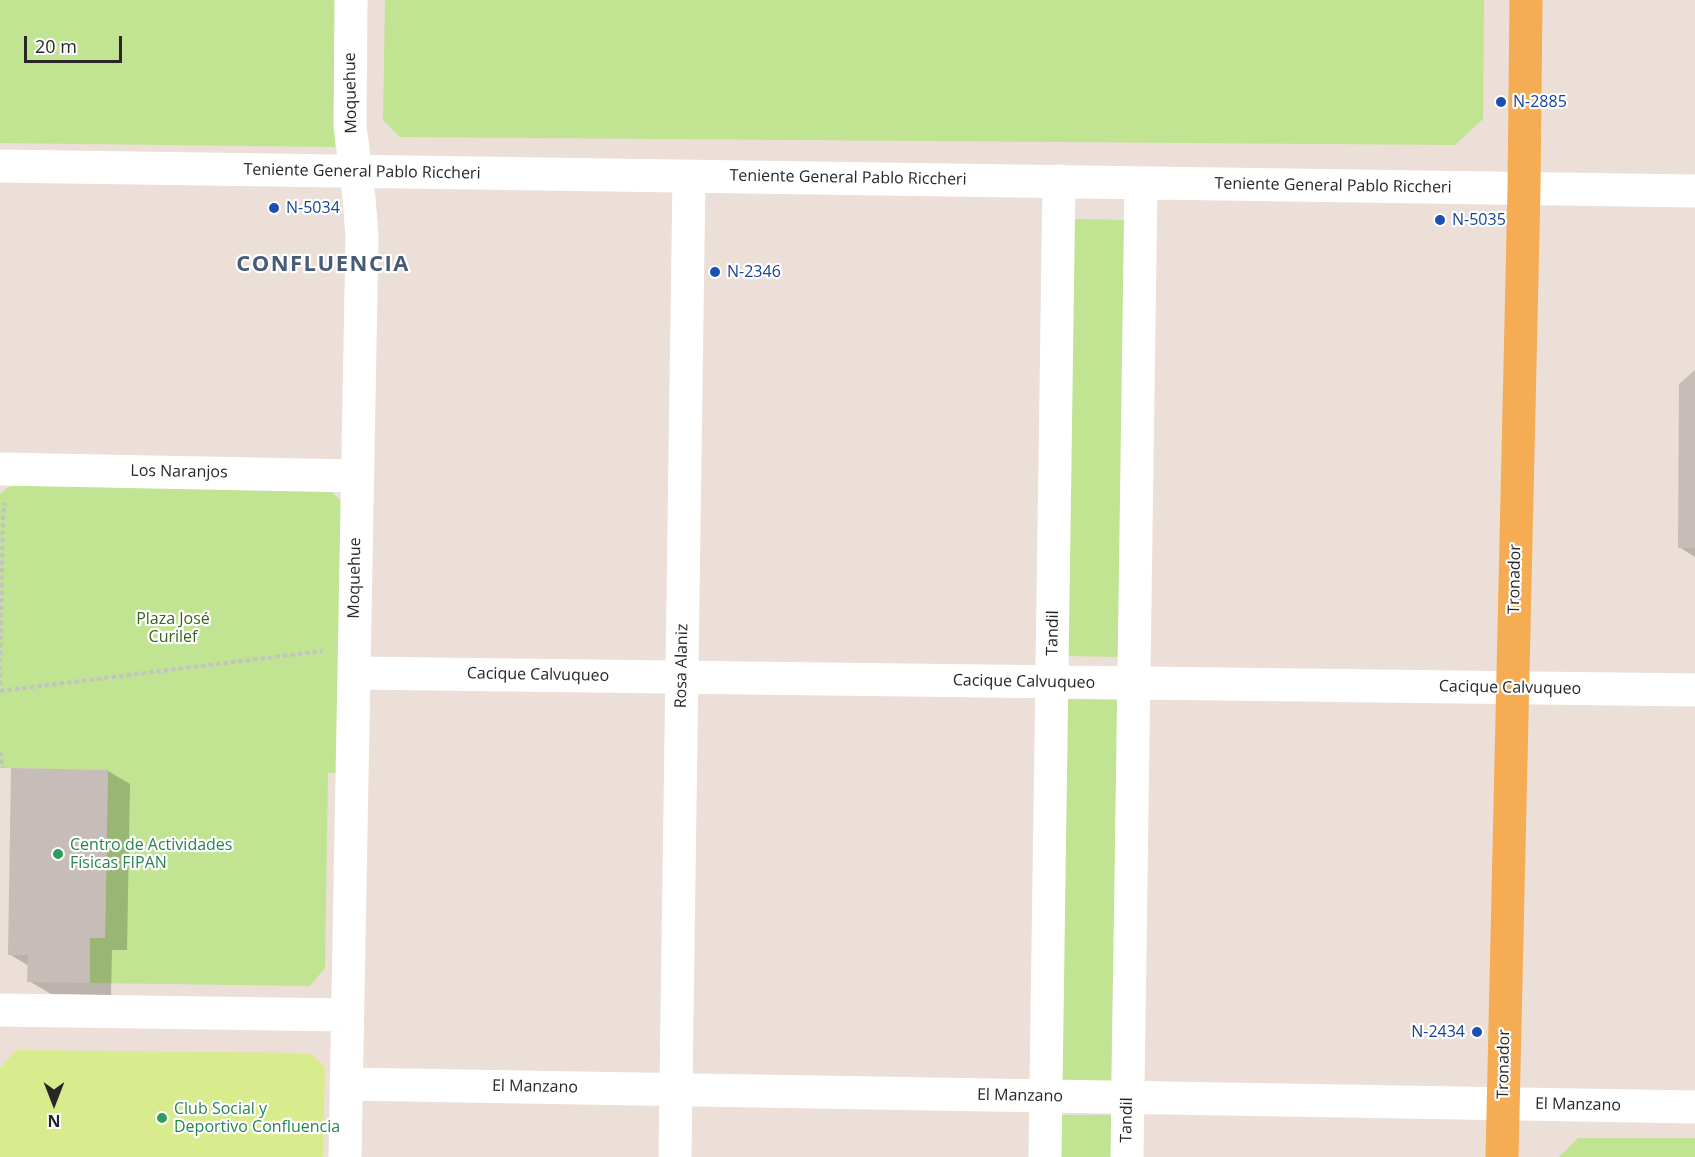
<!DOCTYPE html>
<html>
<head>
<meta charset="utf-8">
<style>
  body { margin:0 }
  #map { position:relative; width:1695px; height:1157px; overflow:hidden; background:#ebdfd8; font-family:"Open Sans",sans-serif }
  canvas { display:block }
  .north { position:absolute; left:24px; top:1073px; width:60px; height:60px; -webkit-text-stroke:4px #fff; paint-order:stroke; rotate:180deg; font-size:16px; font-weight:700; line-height:24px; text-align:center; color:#272727 }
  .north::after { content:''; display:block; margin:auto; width:21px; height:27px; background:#272727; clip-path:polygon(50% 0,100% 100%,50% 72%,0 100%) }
  .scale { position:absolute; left:24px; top:36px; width:98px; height:27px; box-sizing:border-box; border:3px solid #272727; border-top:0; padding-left:8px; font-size:18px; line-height:21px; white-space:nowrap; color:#272727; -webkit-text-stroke:4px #fff; paint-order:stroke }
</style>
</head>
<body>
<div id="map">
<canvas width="1695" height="1157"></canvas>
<div class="north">N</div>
<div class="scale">20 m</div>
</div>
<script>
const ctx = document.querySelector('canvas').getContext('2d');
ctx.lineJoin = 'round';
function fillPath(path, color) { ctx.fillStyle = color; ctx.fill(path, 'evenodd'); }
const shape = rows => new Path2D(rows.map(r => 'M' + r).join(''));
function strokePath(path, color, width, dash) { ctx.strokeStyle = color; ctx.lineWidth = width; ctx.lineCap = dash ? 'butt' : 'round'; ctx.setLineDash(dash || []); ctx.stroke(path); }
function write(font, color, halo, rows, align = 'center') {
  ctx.font = font + ' "Open Sans",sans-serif'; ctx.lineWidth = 4.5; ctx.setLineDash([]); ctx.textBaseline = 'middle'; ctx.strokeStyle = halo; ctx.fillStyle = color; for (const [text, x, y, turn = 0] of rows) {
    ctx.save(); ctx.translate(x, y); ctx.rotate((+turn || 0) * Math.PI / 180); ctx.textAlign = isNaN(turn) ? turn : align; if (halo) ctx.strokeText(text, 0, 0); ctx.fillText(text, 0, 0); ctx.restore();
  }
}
const green = shape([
  [0,0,337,0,335,147,0,143],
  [385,0,1484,0,1483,119,1455,145,400,137,383,120],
  [1074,219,1128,220,1118,657,1064,656],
  [16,485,332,492,343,503,342,773,328,773,325,968,310,986,90,983,90,938,105,938,108,770,0,768,0,494,8,487],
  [1065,699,1118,700,1111,1082,1058,1080],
  [1059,1115,1112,1115,1111,1157,1059,1157],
  [1578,1138,1695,1138,1695,1157,1559,1157]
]);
const pitch = shape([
  [16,1050,310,1053,325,1067,323,1157,0,1157,0,1068]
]);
const shadow = shape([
  [1695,372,1695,557,1679,547],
  [108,771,130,784,127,950,112,950,111,995,51,994,29,981,29,966,9,954]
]);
const building = shape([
  [1695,370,1695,548,1678,548,1679,384],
  [11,768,108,770,105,938,90,938,90,983,27,982,28,955,8,955]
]);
const path = shape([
  [0,685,3,514,5,503],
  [0,691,322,651],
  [0,752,3,768]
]);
const minor = shape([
  [0,166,1695,191],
  [0,469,357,476],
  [354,673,1695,690],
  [0,1010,347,1015],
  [346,1084,1695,1107],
  [345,1157,362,237,359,197,350,126,351,0],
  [675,1157,689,176],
  [1045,1157,1059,181],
  [1127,1157,1141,183]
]);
const major = shape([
  [1502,1157,1524,189,1526,0]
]);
const markers = [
  [1501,102,6,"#1a4fb4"],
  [274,208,6,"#1a4fb4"],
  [1440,220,6,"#1a4fb4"],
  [715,272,6,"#1a4fb4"],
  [58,854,6,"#2e9e5b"],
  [1477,1032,6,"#1a4fb4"],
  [162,1118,6,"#2e9e5b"]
];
const streetNames = [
  ["Moquehue",351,93,-91],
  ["Teniente General Pablo Riccheri",362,172,1],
  ["Teniente General Pablo Riccheri",848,178,1],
  ["Teniente General Pablo Riccheri",1333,186,1],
  ["Los Naranjos",179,472,1],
  ["Moquehue",355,578,-89],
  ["Tronador",1515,579,-89],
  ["Tandil",1053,633,-89],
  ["Rosa Alaniz",682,666,-89],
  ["Cacique Calvuqueo",538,675,1],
  ["Cacique Calvuqueo",1024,682,1],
  ["Cacique Calvuqueo",1510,688,1],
  ["Tronador",1504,1064,-89],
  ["El Manzano",535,1087,1],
  ["El Manzano",1020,1096,1],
  ["El Manzano",1578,1105,1],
  ["Tandil",1127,1120,-89]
];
const transitNames = [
  ["N-2885",1513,102],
  ["N-5034",286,208],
  ["N-5035",1452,220],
  ["N-2346",727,272],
  ["N-2434",1465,1032,"right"]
];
const parkNames = [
  ["Plaza José",173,619],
  ["Curilef",173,637]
];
const leisureNames = [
  ["Centro de Actividades",70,845],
  ["Físicas FIPAN",70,863],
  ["Club Social y",174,1109],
  ["Deportivo Confluencia",174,1127]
];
const districtNames = [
  ["CONFLUENCIA",323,265]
];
fillPath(green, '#c0e492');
fillPath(pitch, '#d9ec8d');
fillPath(shadow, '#0003');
fillPath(building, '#c6bcb8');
strokePath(path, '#c3c3c3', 4, [4.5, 3]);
strokePath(minor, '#fff', 33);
strokePath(major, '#f5ac53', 33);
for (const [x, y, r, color] of markers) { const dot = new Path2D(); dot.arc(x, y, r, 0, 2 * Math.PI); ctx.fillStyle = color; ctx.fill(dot); strokePath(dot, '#fff', 2); }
write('16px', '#272727', '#fff', streetNames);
write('16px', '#164399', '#fff', transitNames, 'left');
write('16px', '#386517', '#fff', parkNames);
write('16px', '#27864d', '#fff', leisureNames, 'left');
ctx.letterSpacing = '1.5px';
write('bold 22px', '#475b79', '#fff', districtNames);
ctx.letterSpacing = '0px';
</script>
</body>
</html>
